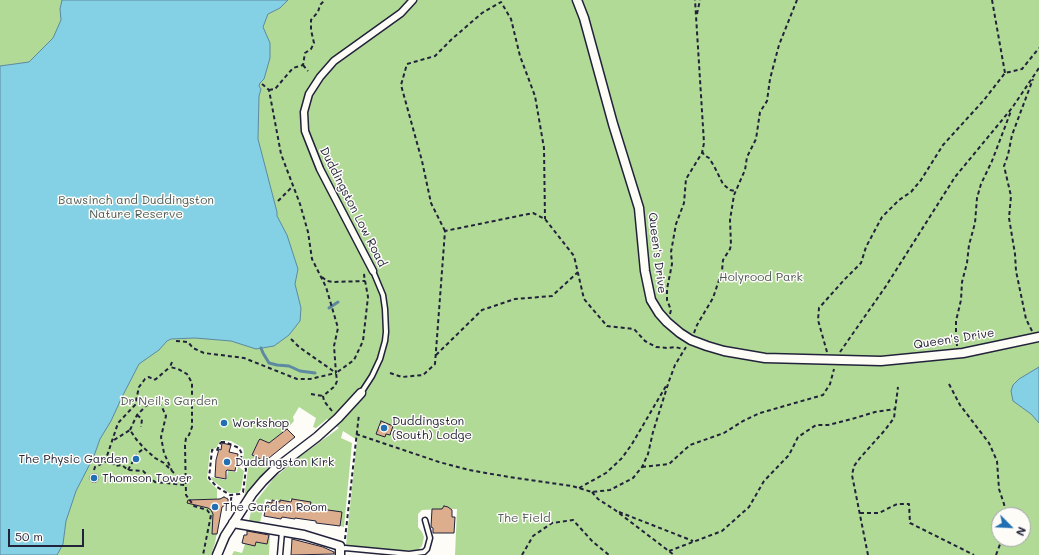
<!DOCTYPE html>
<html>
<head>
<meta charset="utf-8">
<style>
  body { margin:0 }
  #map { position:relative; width:1039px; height:555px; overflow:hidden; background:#fdfcf7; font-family:Mali,sans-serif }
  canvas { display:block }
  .north { position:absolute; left:991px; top:507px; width:40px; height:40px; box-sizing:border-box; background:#fdfcf7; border:1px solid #a5a5ac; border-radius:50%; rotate:114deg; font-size:11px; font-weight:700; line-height:16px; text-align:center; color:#22223b }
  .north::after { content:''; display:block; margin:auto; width:14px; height:18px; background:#1f6fb2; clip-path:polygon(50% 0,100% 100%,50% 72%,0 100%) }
  .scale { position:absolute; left:8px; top:529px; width:76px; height:18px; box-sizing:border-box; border:2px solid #22223b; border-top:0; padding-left:5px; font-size:12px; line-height:14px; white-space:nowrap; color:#22223b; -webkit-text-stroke:3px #fdfcf7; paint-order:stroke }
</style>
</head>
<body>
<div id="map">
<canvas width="1039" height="555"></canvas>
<div class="north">N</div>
<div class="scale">50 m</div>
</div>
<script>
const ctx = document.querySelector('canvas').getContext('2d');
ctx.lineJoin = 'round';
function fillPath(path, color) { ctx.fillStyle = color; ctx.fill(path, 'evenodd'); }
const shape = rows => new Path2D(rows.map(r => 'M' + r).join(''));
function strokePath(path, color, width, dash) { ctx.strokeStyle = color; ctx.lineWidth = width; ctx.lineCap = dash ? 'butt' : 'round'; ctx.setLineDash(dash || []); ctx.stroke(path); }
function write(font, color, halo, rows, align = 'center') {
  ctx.font = font + ' Mali,sans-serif'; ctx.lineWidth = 3; ctx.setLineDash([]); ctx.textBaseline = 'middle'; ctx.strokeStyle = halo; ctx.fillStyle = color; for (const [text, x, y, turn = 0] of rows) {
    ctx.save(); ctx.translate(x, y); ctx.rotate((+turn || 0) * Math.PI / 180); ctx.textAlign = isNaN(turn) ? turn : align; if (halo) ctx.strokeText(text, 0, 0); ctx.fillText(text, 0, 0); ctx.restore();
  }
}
const green = shape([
  [0,0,1039,0,1039,555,455,555,457,509,450,509,448,507,444,506,443,509,422,510,418,514,418,527,422,532,424,537,422,546,418,550,400,551,346,545,357,440,343,431,341,438,352,443,344,527,340,526,341,512,327,510,323,507,318,508,310,507,310,502,290,499,288,513,285,501,280,500,280,502,265,499,260,523,249,521,252,506,274,478,298,458,339,428,327,419,316,428,313,427,316,418,299,407,293,417,294,421,287,429,268,444,259,440,252,455,265,461,269,466,250,489,244,499,248,468,242,461,244,454,243,448,231,441,221,440,216,448,210,450,207,479,217,489,217,499,224,497,228,499,228,503,222,506,215,543,211,555,0,555],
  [999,515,1023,515,1023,539,999,539],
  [238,466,244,471,241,490,238,493,229,493,212,480,211,477,226,480,228,471,237,472],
  [248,529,262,532,259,542,267,544,269,534,270,534,269,555,232,555,234,551,242,553,245,544,255,545,258,532,248,530]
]);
const water = shape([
  [62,0,288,0,280,8,268,14,263,27,270,43,270,58,264,79,260,83,259,86,261,89,259,96,258,139,277,212,277,216,287,235,298,269,295,284,301,308,300,321,289,335,274,346,256,349,231,341,195,338,171,339,167,341,159,350,139,364,122,397,111,421,100,439,94,456,76,491,66,521,63,544,57,555,0,555,0,66,29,62,53,38,61,20,60,9,62,0],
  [1039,367,1039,423,1031,414,1013,401,1011,391,1013,385,1019,379,1039,367]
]);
const stream = shape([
  [329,308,338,302],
  [261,348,263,353,269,363,277,365,289,366,300,371,315,373]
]);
const building = shape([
  [381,421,393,426,390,435,386,434,385,437,376,434,381,421],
  [287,429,295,437,269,458,266,457,265,461,252,455,259,440,260,439,269,443,287,429],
  [222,443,231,445,229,452,238,454,235,471,227,470,226,471,226,479,215,477,216,460,219,449,221,450,222,443],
  '89.5 478a4.5 4.5 0 1 1 9 0a4.5 4.5 0 1 1-9 0Z',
  [224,497,228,499,228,503,222,507,217,534,212,534,213,514,211,510,208,508,187,503,188,500,220,499,224,497],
  [292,499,311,502,309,510,321,507,328,510,342,512,340,526,316,523,316,521,295,518,295,519,282,517,281,519,264,516,267,502,272,503,272,500,280,502,280,500,291,502,292,499],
  [444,506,448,507,452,510,452,517,455,517,454,533,433,533,433,528,431,527,432,509,442,509,444,506],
  [247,531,269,535,267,544,256,542,255,546,242,543,244,535,247,535,247,531],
  [292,539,323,547,334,552,334,554,291,555,292,539]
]);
const path = shape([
  [992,0,1005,73],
  [697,14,700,0],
  [303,65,308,71],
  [262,84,269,90,281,154,300,204,308,232,312,259,326,287,338,328,334,346,336,373],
  [269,90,275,89,293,68,303,65,305,53,311,49,314,43,311,30,311,20,318,12,320,5,325,0],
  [702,151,704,155,709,158,714,166,723,184,730,190,735,191],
  [278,201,293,186],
  [445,231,431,203,422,161,401,85,407,64,435,56,452,39,482,13,501,2,511,19,520,56,535,96,544,148,545,219],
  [322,277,327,281,333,282,365,281],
  [670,314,671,310,667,300,667,289,672,264,671,252,676,224,684,203,686,179,702,153,704,143,695,0],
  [1032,331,1026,319,1016,271,1015,254,1009,218,1011,196,1004,166,1008,155,1012,135,1033,79],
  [694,333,697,325,713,298,722,271,723,260,730,249,731,245,730,220,734,195,745,170,747,157,756,139,760,112,767,101,770,79,779,45,797,0],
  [291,339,299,347,336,373],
  [176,341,188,342,193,348,204,353,244,358,297,379,310,379,336,373],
  [957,346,956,334,956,321,961,300,962,282,967,263,969,245,975,223,977,198,981,184,992,161,1011,111],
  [827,352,818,320,819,308,844,280,861,263,866,247,882,217,899,200,911,192,921,180,943,145,984,100,1005,73,1022,69,1039,48],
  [840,352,886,286,955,177,1012,108,1039,68],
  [436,355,482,310,515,299,552,296,578,272],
  [172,362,170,367,178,369,187,374,192,383,192,427,189,435,186,438,185,445,186,495,194,506,207,510,211,515,203,555],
  [390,373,402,377,423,375,435,364,445,231,533,213,545,219,574,256,584,299,607,326,634,329,645,341,656,347,668,348,675,347,683,349],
  [949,384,960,405,989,443,997,461,999,489,1004,504,1006,515],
  [311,394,323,396],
  [332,411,324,401,323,396,335,386,337,381,336,373,354,360,363,341,368,297,364,275,366,273],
  [137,415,142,419,141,427],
  [130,430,137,415,147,405,155,403,161,405,166,416,161,437,164,453,172,471],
  [356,434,439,462,469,470,509,477,572,486,592,492,610,490,633,478,642,467,648,454,653,432,669,381,675,365,686,347],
  [114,440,130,430,136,439,144,448,155,458,164,463,186,485],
  [221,442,225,442,239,448,242,454,240,462,246,469,243,492,239,494,230,495,217,487,209,478,212,450,217,450,221,442],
  [105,462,111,461,115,466,122,465,128,470,143,471,155,482,185,485],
  [642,467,669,464,690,445,724,433,743,421,760,413,823,395,830,384,834,369],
  [94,470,95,467,105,462,118,423,135,405,139,387,145,379,149,377,154,380,156,379,170,367],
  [128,470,137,454,144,448],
  [579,488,606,473,622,458,632,444,666,386],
  [592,492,598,499,615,510,674,555],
  [232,508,231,499,232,496],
  [619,512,693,541],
  [860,513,879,513,897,504,909,504,910,523,974,555],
  [345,539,359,414],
  [669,551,722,531,749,507,764,481,789,455,798,437,816,425,828,425,852,419,875,412,895,409],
  [522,555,533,536,552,523,573,520,593,542,609,555],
  [868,555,852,475,854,466,860,458,885,430,894,418,898,387],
  [996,555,1002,539]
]);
const service = shape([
  [361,393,372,376,380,359,385,341,386,332,385,309,383,295,373,271],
  [340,550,345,548,409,554,424,552,427,549,430,538,425,520],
  [280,555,282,532]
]);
const pedestrian = shape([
  [373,271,320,169,305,131,304,112,309,94,320,77,334,61,401,13,413,0]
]);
const minor = shape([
  [577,0,584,18,613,124,639,208,645,271,651,300,659,313,667,322,680,333,691,340,707,346,724,351,765,358,881,361,963,353,1039,337],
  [233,523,304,535,340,546,340,555],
  [217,555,225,536,252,494,263,481,275,469,317,437,338,418,361,393]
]);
const markers = [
  [224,423,4,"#1f6fb2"],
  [384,428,4,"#1f6fb2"],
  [136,459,4,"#1f6fb2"],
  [227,462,4,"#1f6fb2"],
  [94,478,4,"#1f6fb2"],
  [215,507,4,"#1f6fb2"]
];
const parkNames = [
  ["Bawsinch and Duddingston",136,200],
  ["Nature Reserve",136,214],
  ["Holyrood Park",761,277],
  ["Dr Neil's Garden",169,401],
  ["The Field",524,518]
];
const streetNames = [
  ["Duddingston Low Road",353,207,63],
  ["Queen's Drive",657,253,83],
  ["Queen's Drive",954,339,-9]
];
const poiNames = [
  ["Duddingston",392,421],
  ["(South) Lodge",392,435],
  ["Workshop",232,423],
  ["The Physic Garden",128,459,"right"],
  ["Duddingston Kirk",235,462],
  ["Thomson Tower",102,478],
  ["The Garden Room",223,507]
];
fillPath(green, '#b1da97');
fillPath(water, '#84d0e4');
strokePath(water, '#5d8aa0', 1);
strokePath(stream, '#5d8aa0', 3);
fillPath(building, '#ddae8e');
strokePath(building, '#22223b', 1);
strokePath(service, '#22223b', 7);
strokePath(pedestrian, '#22223b', 9);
strokePath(minor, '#22223b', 11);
strokePath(path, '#22223b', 2, [4, 3]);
strokePath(service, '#fdfcf7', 4);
strokePath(pedestrian, '#fdfcf7', 6);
strokePath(minor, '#fdfcf7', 8);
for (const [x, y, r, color] of markers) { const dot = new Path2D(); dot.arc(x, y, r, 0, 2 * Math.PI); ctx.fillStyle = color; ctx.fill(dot); strokePath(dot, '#fdfcf7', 1.5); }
write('12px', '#4d5957', '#fdfcf7', parkNames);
write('12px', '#22223b', '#fdfcf7', streetNames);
write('12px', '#22223b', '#fdfcf7', poiNames, 'left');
</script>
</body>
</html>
